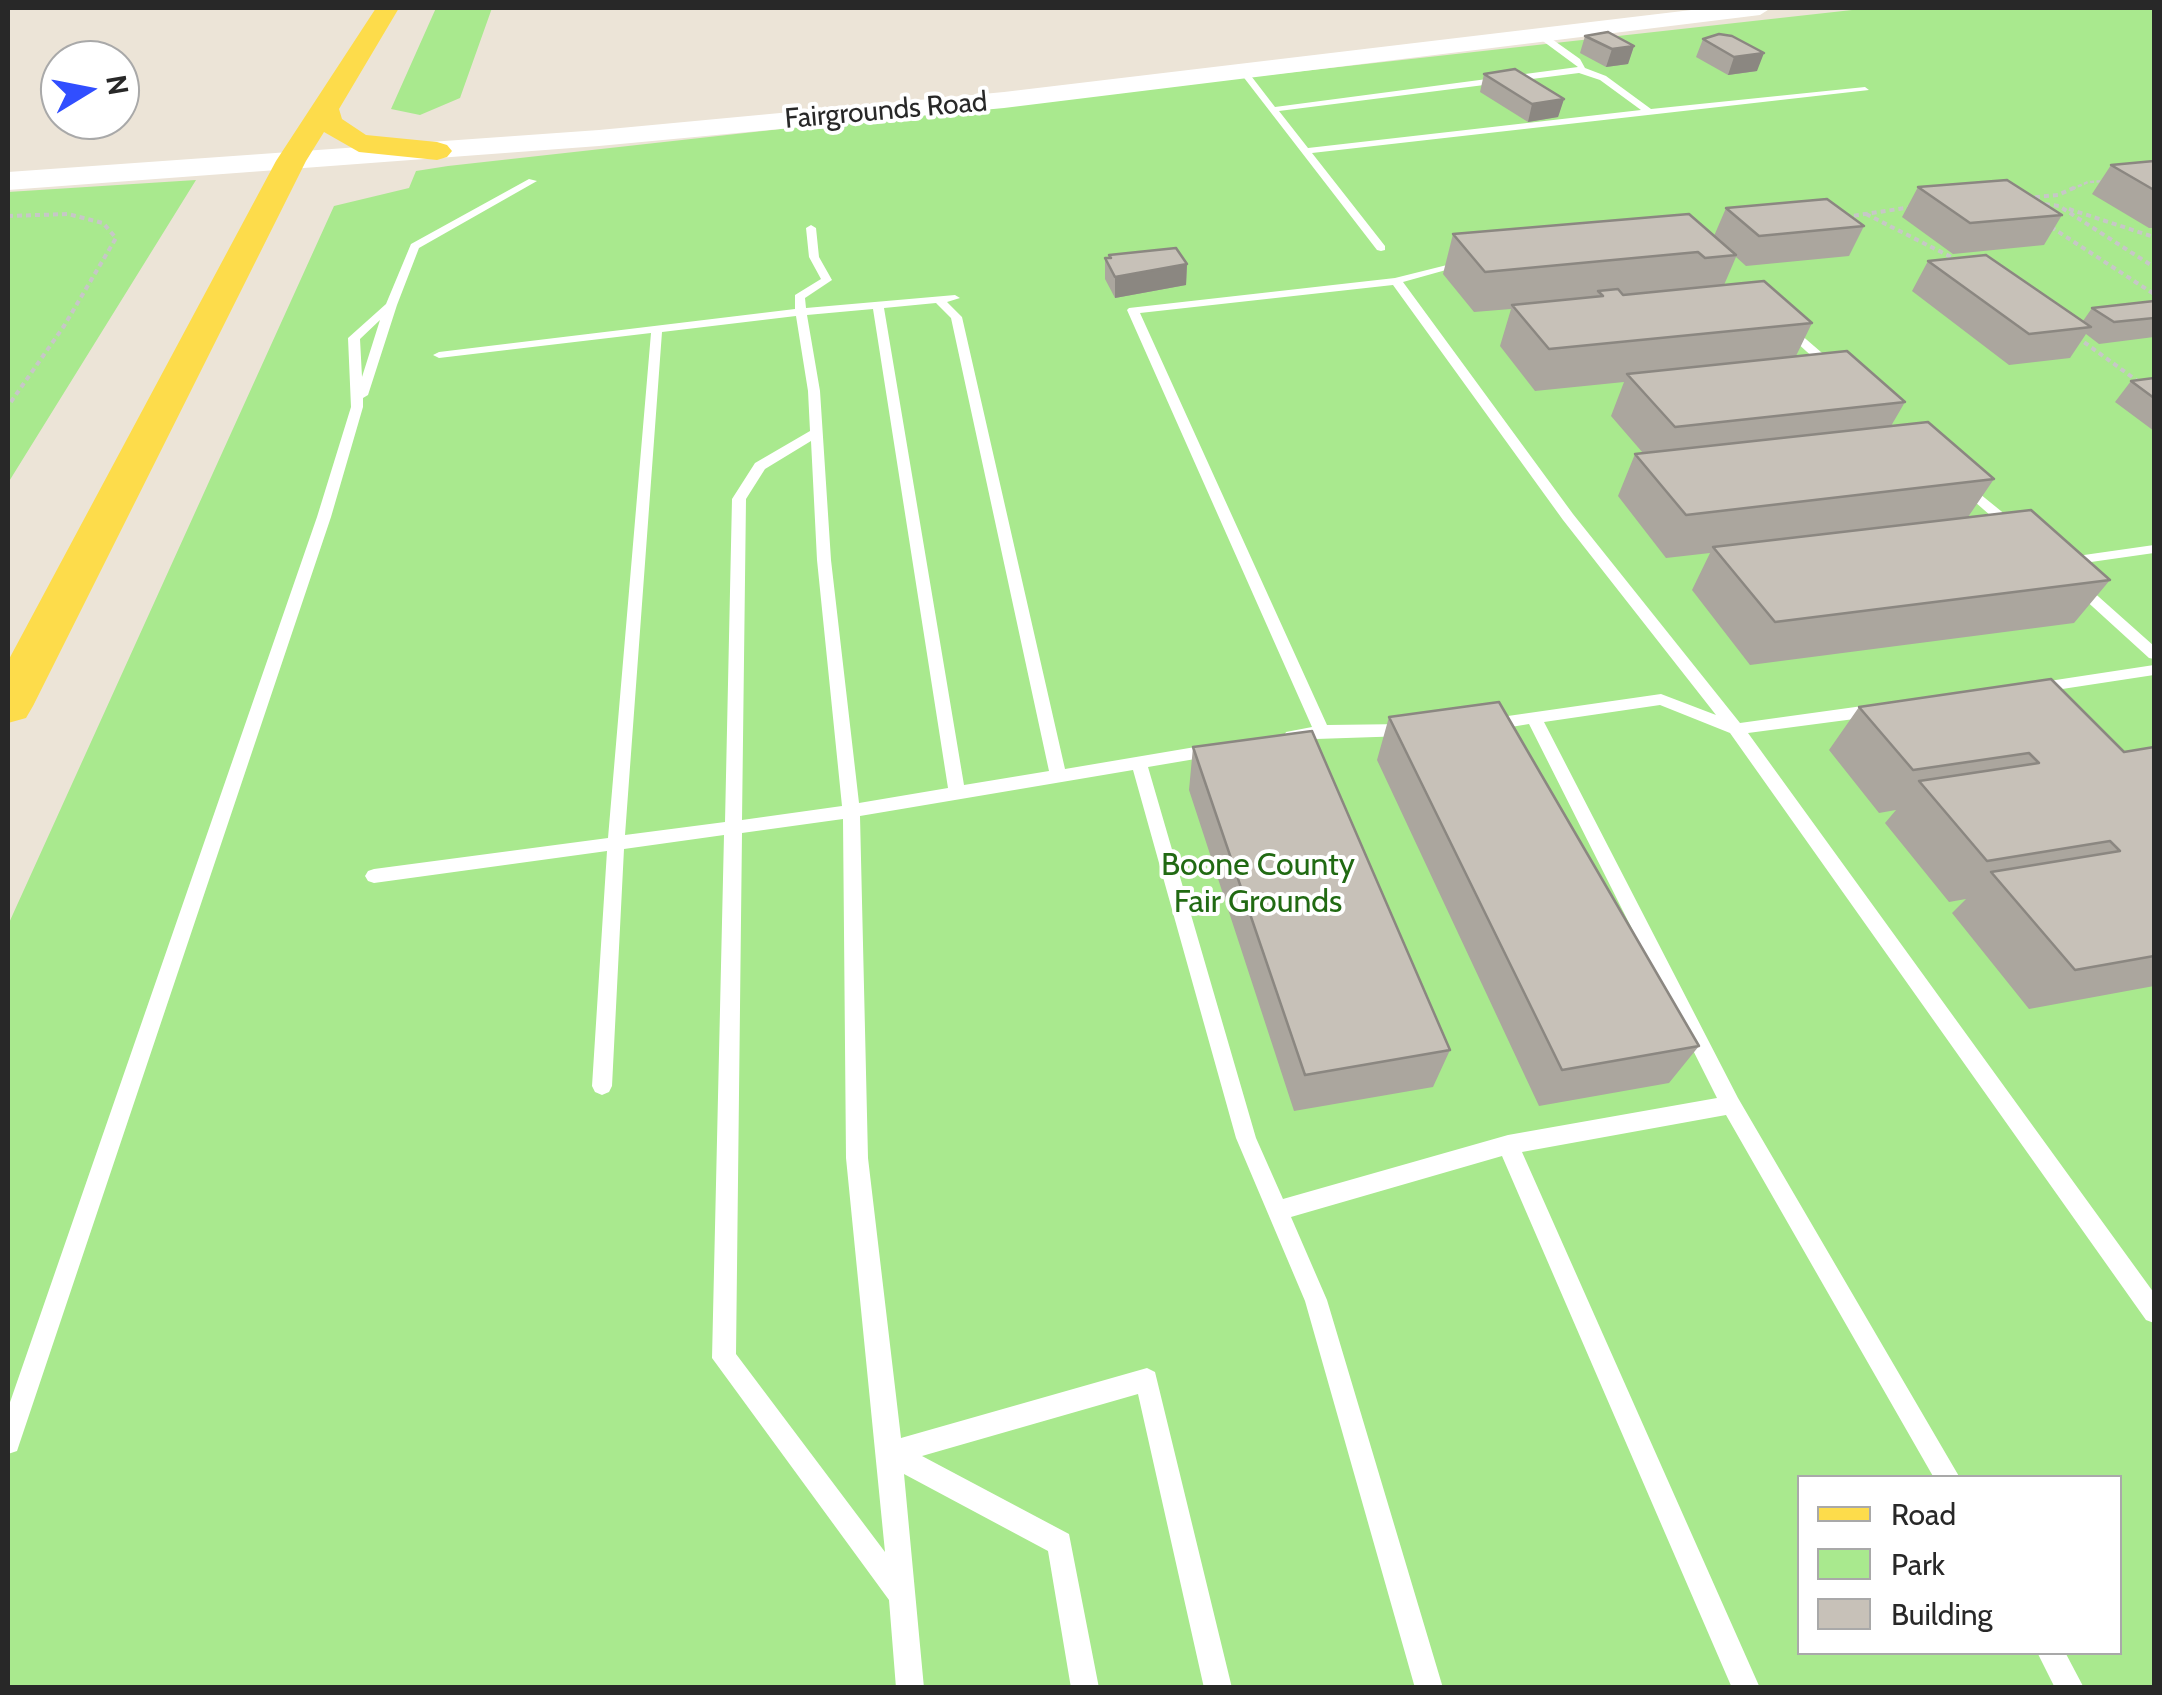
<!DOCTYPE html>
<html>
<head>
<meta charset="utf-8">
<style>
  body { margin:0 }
  #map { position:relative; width:2162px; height:1695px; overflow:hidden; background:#ece4d7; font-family:Cabin,sans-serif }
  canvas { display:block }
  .frame { position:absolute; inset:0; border:10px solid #282828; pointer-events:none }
  .legend { position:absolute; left:1797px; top:1475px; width:325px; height:180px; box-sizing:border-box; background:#fff; border:2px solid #a9a9a9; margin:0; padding:12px 18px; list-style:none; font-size:30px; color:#282828 }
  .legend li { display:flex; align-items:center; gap:20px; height:50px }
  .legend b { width:50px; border:2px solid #a9a9a9 }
  .north { position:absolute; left:40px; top:40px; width:100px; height:100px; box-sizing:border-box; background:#fff; border:2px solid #a9a9a9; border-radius:50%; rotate:80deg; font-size:28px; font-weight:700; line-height:40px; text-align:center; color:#282828 }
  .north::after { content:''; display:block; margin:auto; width:35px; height:45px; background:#314eff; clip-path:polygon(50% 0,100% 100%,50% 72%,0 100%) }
</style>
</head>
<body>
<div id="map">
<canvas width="2162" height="1695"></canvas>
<div class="frame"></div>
<ul class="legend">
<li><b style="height:12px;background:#fddc4b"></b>Road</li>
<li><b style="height:28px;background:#a9e98e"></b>Park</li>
<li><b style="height:28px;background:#c7c1b8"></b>Building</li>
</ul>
<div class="north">N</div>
</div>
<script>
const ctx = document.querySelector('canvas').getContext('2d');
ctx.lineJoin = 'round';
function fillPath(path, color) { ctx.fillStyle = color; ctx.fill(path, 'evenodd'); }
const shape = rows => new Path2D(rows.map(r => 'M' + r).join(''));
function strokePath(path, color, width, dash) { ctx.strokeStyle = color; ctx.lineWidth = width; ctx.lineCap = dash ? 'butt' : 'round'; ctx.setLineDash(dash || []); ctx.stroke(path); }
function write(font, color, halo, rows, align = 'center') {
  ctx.font = font + ' Cabin,sans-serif'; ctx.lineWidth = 8; ctx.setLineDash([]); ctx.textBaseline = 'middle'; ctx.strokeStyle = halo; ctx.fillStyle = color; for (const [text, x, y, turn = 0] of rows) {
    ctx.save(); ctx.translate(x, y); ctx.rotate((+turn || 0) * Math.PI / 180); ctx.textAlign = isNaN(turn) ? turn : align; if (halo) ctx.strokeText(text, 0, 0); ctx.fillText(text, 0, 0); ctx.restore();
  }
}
const green = shape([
  [436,8,492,8,460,98,420,115,391,109],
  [1870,8,2154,8,2154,1687,8,1688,8,925,334,206,409,188,416,171,448,166],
  [1800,1478,2120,1478,2120,1652,1800,1652],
  [196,180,8,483,8,192]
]);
const pathFar1 = shape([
  [2072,189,2088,182,2106,181]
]);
const path = shape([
  [2026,198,2058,195,2078,186],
  [2036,203,2059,206,2154,267],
  [2069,209,2154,237],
  [1866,214,1957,260],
  [8,216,68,214,103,223,116,238,64,326,8,406],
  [1845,217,1912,207],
  [2051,227,2154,294],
  [2077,337,2154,393]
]);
const lane = shape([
  [1536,32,1542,32,1580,59,1585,68,1606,76,1651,109,1865,87,1869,90,1312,153,1385,246,1385,250,1381,251,1377,250,1238,70,1245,68,1275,107,1578,67,1536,36,1536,32],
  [1579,73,1600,80,1641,110,1308,148,1279,111,1579,73],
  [529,179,537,181,419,248,397,305,368,395,363,398,363,407,331,517,20,1442,17,1451,8,1454,8,1408,317,517,351,407,348,338,386,304,411,244,529,179],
  [380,320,362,377,360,339,380,320],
  [811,225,816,228,819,257,832,280,805,298,806,308,955,295,960,298,947,302,962,317,1065,769,1213,744,1221,750,1213,756,1148,767,1256,1138,1283,1199,1508,1135,1717,1098,1529,724,1487,731,1479,725,1487,719,1661,694,1716,715,1563,520,1393,285,1140,313,1327,725,1406,724,1414,730,1406,736,1286,740,1284,736,1286,732,1312,727,1127,310,1129,308,1395,278,1471,259,1471,263,1403,282,1573,514,1740,723,1877,704,1883,706,1885,710,1877,716,1748,733,2154,1293,2154,1323,2146,1320,1730,733,1660,705,1544,722,1738,1098,1960,1478,1934,1478,1726,1115,1522,1152,1760,1688,1732,1688,1502,1156,1291,1217,1327,1300,1443,1688,1415,1688,1305,1301,1236,1138,1133,770,860,816,868,1158,901,1438,1147,1368,1155,1372,1232,1688,1204,1688,1138,1394,922,1456,1069,1534,1099,1688,1071,1688,1048,1551,904,1474,924,1688,896,1688,889,1600,712,1358,724,835,624,849,612,1086,609,1092,602,1095,595,1092,592,1086,607,851,374,883,368,881,365,876,368,871,374,869,608,838,651,333,439,358,433,355,439,352,795,309,795,295,821,279,809,257,806,228,811,225],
  [936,303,951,318,1049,771,964,785,884,308,936,303],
  [873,309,948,788,859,803,831,560,820,391,807,315,873,309],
  [796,316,808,391,810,431,755,463,732,499,725,822,625,835,662,332,796,316],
  [811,441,817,560,842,806,742,820,746,499,765,469,811,441],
  [843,819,846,1158,885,1552,736,1354,742,833,843,819],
  [1784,327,1792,327,1836,365,1836,371,1828,371,1784,331,1784,327],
  [1964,481,2017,524,2017,530,2007,530,1959,488,1959,482,1964,481],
  [2154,545,2154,553,2063,566,2056,562,2063,558,2154,545],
  [2076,579,2081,581,2154,646,2154,659,2149,658,2071,587,2071,581,2076,579],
  [2154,665,2154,675,2036,693,2028,688,2036,683,2154,665],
  [2037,1652,2065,1652,2084,1688,2055,1688,2037,1652]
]);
const secondary = shape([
  [1708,8,1771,8,1760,15,1004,108,599,146,8,190,8,172,599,130,1004,92,1708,8]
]);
const primary = shape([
  [376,8,399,8,339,109,342,119,366,135,437,142,447,145,452,151,447,157,437,160,359,152,324,132,306,161,33,706,26,718,8,723,8,661,276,161,376,8]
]);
const wall = shape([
  [1585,36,1634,46,1628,64,1606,67,1580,53],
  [1732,36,1757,71,1728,75,1696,57,1703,39],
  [1484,74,1564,99,1558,117,1528,122,1480,92],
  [2154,161,2154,228,2149,228,2092,194,2111,165],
  [1918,187,2062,215,2044,245,1953,254,1902,217],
  [1726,208,1864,226,1849,256,1746,266,1736,257,1724,285,1812,323,1796,356,1905,402,1891,426,1994,479,1968,517,2110,580,2074,623,1750,665,1692,590,1710,553,1666,558,1618,496,1635,454,1643,453,1611,416,1624,382,1535,391,1500,346,1511,309,1474,312,1443,274,1453,234,1714,236],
  [1109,255,1187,264,1186,285,1115,298,1105,279,1105,258,1109,258],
  [1928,261,2083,321,2092,308,2154,301,2154,337,2099,344,2086,334,2070,358,2009,365,1912,291],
  [2154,378,2154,431,2115,402,2131,381],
  [1859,707,2124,752,2154,747,2154,986,2029,1009,1952,913,1966,899,1949,902,1885,823,1896,810,1879,813,1829,750],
  [1389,717,1699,1046,1669,1083,1539,1106,1377,760],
  [1193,747,1450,1050,1433,1087,1294,1111,1189,790]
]);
const shadedWall = shape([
  [1634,46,1628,64,1606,67,1612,49],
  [1764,53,1757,71,1728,75,1734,57],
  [1564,99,1558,117,1528,122,1532,104],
  [1187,264,1186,285,1115,298,1115,277]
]);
const building = shape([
  [1608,32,1634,46,1612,49,1585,36,1608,32],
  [1719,34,1732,36,1764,53,1734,57,1703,39,1719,34],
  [1515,69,1564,99,1532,104,1484,74,1515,69],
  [2154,161,2154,190,2111,165,2154,161],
  [2007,180,2062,215,1970,223,1918,187,2007,180],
  [1827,199,1864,226,1759,236,1726,208,1827,199],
  [1689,214,1736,255,1705,258,1698,252,1485,272,1453,234,1689,214],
  [1176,248,1187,264,1115,277,1105,258,1111,258,1109,255,1176,248],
  [1986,255,2091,327,2029,334,1928,261,1986,255],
  [1764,281,1812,323,1549,349,1512,305,1603,296,1598,291,1618,289,1623,295,1764,281],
  [2154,301,2154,318,2114,322,2092,308,2154,301],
  [1847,351,1905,402,1675,427,1627,374,1847,351],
  [2154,378,2154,398,2131,381,2154,378],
  [1928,422,1994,479,1686,515,1635,454,1928,422],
  [2031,510,2110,580,1775,622,1713,547,2031,510],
  [2051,679,2124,752,2154,747,2154,956,2075,970,1991,872,2120,851,2110,841,1987,861,1919,781,2039,763,2029,753,1913,770,1859,707,2051,679],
  [1499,702,1699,1046,1562,1070,1389,717,1499,702],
  [1312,731,1450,1050,1305,1075,1193,747,1312,731]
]);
const farStreetnames = [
  ["Fairgrounds Road",886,111,-5]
];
const parkNames = [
  ["Boone County",1258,866],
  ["Fair Grounds",1258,903]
];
fillPath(green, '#a9e98e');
strokePath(pathFar1, '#c7c7c7', 2.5, [4, 2.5]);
strokePath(path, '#c7c7c7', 4, [5, 4]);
fillPath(lane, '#fff');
fillPath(secondary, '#fff');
fillPath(primary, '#fddc4b');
fillPath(wall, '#aba69e');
fillPath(shadedWall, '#8b8781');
fillPath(building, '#c7c1b8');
strokePath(building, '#8b8781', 2.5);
write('28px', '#282828', '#fff', farStreetnames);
write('32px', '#216a13', '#fff', parkNames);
</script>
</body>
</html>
